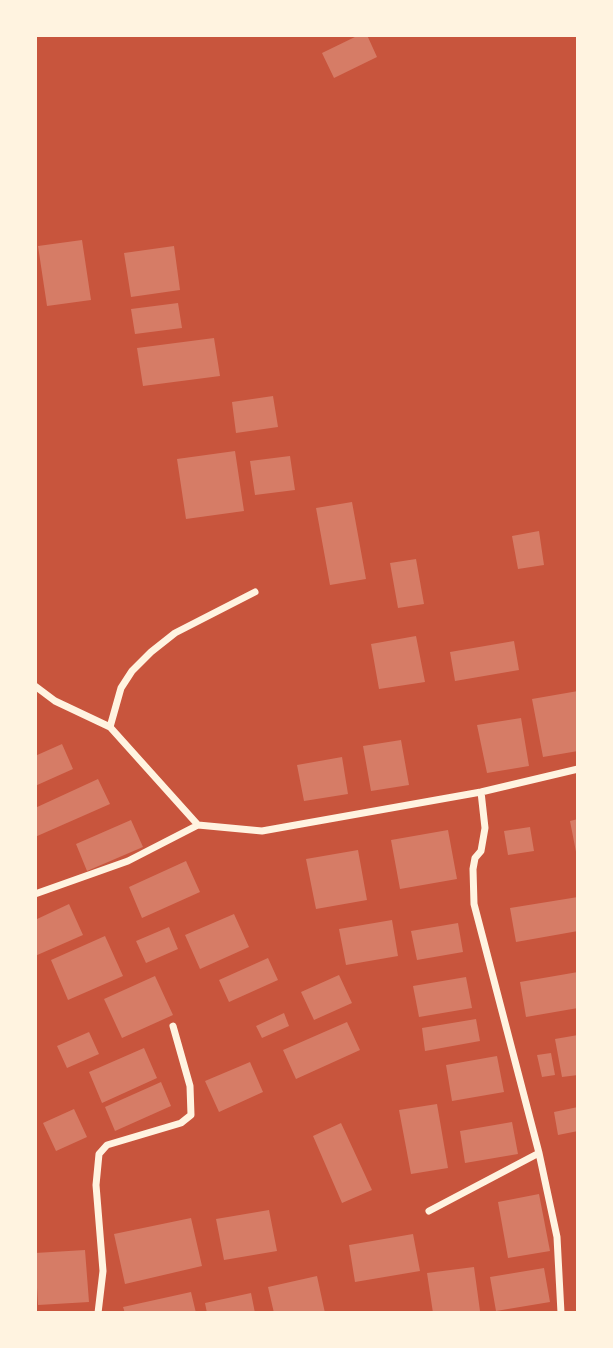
<!DOCTYPE html>
<html>
<head>
<meta charset="utf-8">
<style>
  body { margin:0 }
  #map { position:relative; width:613px; height:1348px; overflow:hidden; background:#c8553d; font-family:"Varela Round",sans-serif }
  canvas { display:block }
  .frame { position:absolute; inset:0; border:37px solid #fff3e0; pointer-events:none }
</style>
</head>
<body>
<div id="map">
<canvas width="613" height="1348"></canvas>
<div class="frame"></div>
</div>
<script>
const ctx = document.querySelector('canvas').getContext('2d');
ctx.lineJoin = 'round';
function fillPath(path, color) { ctx.fillStyle = color; ctx.fill(path, 'evenodd'); }
const shape = rows => new Path2D(rows.map(r => 'M' + r).join(''));
function strokePath(path, color, width, dash) { ctx.strokeStyle = color; ctx.lineWidth = width; ctx.lineCap = dash ? 'butt' : 'round'; ctx.setLineDash(dash || []); ctx.stroke(path); }
const building = shape([
  [359,35,367,35,377,57,334,78,322,53],
  [82,240,91,300,47,306,38,246],
  [174,246,180,290,131,297,124,253],
  [178,303,182,328,135,334,131,309],
  [214,338,220,376,143,386,137,348],
  [273,396,278,427,236,433,232,402],
  [235,451,244,511,186,519,177,459],
  [290,456,295,490,255,495,250,461],
  [352,502,366,579,330,585,316,508],
  [539,531,544,565,518,569,512,536],
  [416,559,424,604,398,608,390,563],
  [416,636,425,682,379,689,371,644],
  [514,641,519,670,455,681,450,652],
  [578,691,578,751,543,757,532,699],
  [521,718,529,766,487,773,477,725],
  [401,740,409,785,371,791,363,746],
  [62,744,73,769,35,786,35,756],
  [342,757,348,794,304,801,297,765],
  [98,779,110,804,35,837,35,808],
  [578,819,578,857,577,857,570,821],
  [131,820,143,847,87,871,76,844],
  [530,827,534,851,508,855,504,831],
  [448,830,457,879,400,889,391,840],
  [358,850,367,900,316,909,306,859],
  [186,861,200,892,142,918,129,887],
  [578,897,578,931,516,942,510,908],
  [69,904,83,935,35,956,35,920],
  [234,914,249,947,200,969,185,935],
  [392,920,398,956,346,965,339,929],
  [458,923,463,952,417,960,411,931],
  [169,927,178,949,146,963,136,941],
  [105,936,123,976,68,1000,51,960],
  [268,958,278,980,229,1002,219,980],
  [578,972,578,1008,526,1017,520,982],
  [339,975,352,1003,314,1020,301,992],
  [155,976,173,1015,122,1038,104,999],
  [466,977,472,1008,419,1017,413,986],
  [284,1013,289,1026,262,1038,256,1026],
  [476,1019,480,1041,425,1051,422,1028],
  [347,1022,360,1050,296,1079,283,1050],
  [89,1032,99,1054,67,1068,57,1046],
  [578,1035,578,1075,562,1077,555,1039],
  [144,1048,157,1078,102,1103,89,1072],
  [551,1053,555,1075,542,1077,537,1055],
  [497,1056,504,1092,452,1101,446,1065],
  [250,1062,263,1092,219,1112,205,1081],
  [161,1082,171,1106,115,1131,105,1107],
  [437,1104,448,1168,411,1174,399,1110],
  [578,1107,578,1131,558,1135,554,1112],
  [74,1109,87,1137,56,1151,43,1123],
  [512,1122,518,1154,465,1163,460,1131],
  [341,1123,372,1190,342,1203,313,1136],
  [539,1194,550,1251,508,1258,498,1202],
  [269,1210,277,1251,224,1260,216,1219],
  [191,1218,202,1266,125,1284,114,1234],
  [413,1234,420,1271,355,1282,349,1245],
  [85,1250,89,1302,38,1305,35,1253],
  [474,1267,480,1311,433,1313,427,1273],
  [544,1268,550,1302,496,1311,490,1277],
  [317,1276,325,1313,274,1313,268,1287],
  [191,1292,196,1313,125,1313,123,1307],
  [251,1293,255,1313,207,1313,205,1303]
]);
const minor = shape([
  [35,686,55,701,110,727,198,825,262,831,481,792,578,769],
  [110,727,121,688,132,671,151,652,175,633,255,592],
  [35,894,128,861,198,825],
  [539,1153,557,1237,561,1313],
  [429,1211,539,1153,474,904,473,869,475,858,481,851,485,828,481,792],
  [98,1313,103,1271,96,1185,99,1154,107,1145,181,1123,191,1115,190,1086,173,1026]
]);
fillPath(building, '#d67c66');
strokePath(minor, '#fff3e0', 7);
</script>
</body>
</html>
